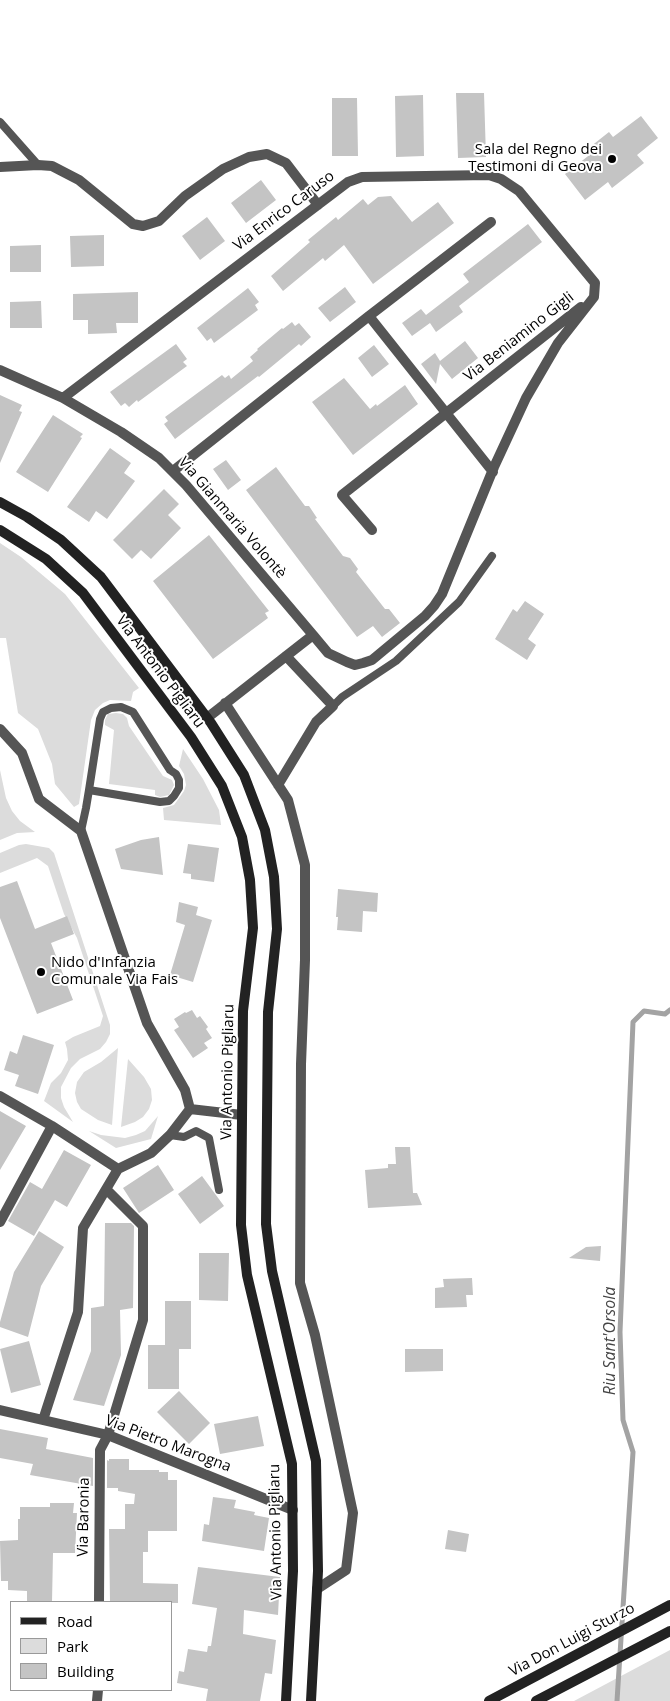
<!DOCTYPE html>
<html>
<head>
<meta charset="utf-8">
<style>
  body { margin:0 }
  #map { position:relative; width:670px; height:1701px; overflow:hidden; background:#fff; font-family:"Open Sans",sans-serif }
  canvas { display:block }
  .legend { position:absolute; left:10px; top:1601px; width:162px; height:90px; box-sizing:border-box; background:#fff; border:1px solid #999; margin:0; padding:6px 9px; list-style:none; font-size:15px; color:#000 }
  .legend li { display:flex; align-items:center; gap:10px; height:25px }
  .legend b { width:25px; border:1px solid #999 }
</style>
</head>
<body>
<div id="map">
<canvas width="670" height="1701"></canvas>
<ul class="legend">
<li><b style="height:6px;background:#222"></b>Road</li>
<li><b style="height:14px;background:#dcdcdc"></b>Park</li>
<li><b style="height:14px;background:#c4c4c4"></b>Building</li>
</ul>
</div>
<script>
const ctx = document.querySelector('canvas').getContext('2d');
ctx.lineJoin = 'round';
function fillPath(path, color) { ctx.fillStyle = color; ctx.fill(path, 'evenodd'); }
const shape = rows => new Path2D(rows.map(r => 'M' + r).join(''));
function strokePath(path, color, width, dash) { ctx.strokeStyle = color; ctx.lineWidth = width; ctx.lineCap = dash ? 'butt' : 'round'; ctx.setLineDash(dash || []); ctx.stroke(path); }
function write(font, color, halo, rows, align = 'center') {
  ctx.font = font + ' "Open Sans",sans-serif'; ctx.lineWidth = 4; ctx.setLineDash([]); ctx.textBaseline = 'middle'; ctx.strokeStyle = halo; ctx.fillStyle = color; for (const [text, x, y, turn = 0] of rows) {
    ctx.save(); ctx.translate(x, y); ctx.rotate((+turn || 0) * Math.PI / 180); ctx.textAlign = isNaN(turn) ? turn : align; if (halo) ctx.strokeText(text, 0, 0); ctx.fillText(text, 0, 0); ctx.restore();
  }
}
const green = shape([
  [0,543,21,557,65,594,139,688,133,692,131,701,110,700,103,703,95,710,91,720,79,804,74,807,55,784,52,764,38,729,18,713,6,638,0,638],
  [116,713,123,714,127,718,129,726,163,776,172,780,174,785,169,795,160,797,155,795,155,790,109,784,114,730,105,725,105,720,108,714],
  [183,749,203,779,219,810,221,825,164,820,163,808,174,805,184,791,186,785,184,774,179,766],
  [0,770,6,798,12,811,20,821,35,832,17,833,0,840],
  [26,844,49,848,54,853,110,1025,110,1034,106,1042,100,1049,80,1059,71,1068,61,1087,61,1098,64,1107,73,1122,44,1101,51,1083,61,1073,68,1060,67,1049,65,1042,73,1037,100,1026,103,1016,77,938,64,914,48,866,37,858,0,873,0,853,19,845],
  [118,1048,112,1125,98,1120,81,1109,77,1102,75,1093,77,1082,84,1072,101,1062],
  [128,1059,144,1077,151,1089,152,1100,149,1109,143,1117,135,1122,121,1127],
  [158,1116,151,1139,116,1148,89,1131,101,1135,125,1138,136,1135,145,1131],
  [670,1650,670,1701,574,1701]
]);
const stream = shape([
  [617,1701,633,1452,623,1420,620,1332,633,1022,644,1011,665,1014,670,1010]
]);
const building = shape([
  [456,93,484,93,486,157,458,158],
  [423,95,424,156,396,157,395,96],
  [332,98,357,98,358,156,332,156],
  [641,116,658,138,637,155,644,163,612,188,608,182,585,200,565,174,592,153,590,147,609,132,613,137],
  [261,180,276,200,246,223,231,203],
  [391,196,412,222,438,202,454,223,373,284,344,245,325,261,323,258,283,291,271,276,310,242,308,240,336,217,338,220,363,199,368,205,378,197],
  [207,217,225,241,200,260,182,236],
  [528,224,542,242,459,306,463,312,436,332,430,323,412,336,402,323,421,309,426,315,469,282,463,274],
  [104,235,104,266,71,267,70,236],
  [41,245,41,272,10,272,10,246],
  [345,287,356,302,330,322,318,308],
  [248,288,259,302,255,305,258,310,214,343,211,338,207,341,197,328],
  [138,292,138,323,116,323,117,333,88,334,88,320,73,320,73,294],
  [41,301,42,328,10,328,10,302],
  [292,322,295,326,299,323,311,337,301,346,299,344,259,377,258,376,175,439,164,424,168,421,165,417,222,375,225,378,229,375,231,379,253,361,250,357,258,350,257,349,282,328,283,329],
  [465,341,478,358,452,379,440,364,436,384,421,364,435,353,440,361],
  [176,344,187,359,183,362,187,366,138,402,137,400,129,407,125,403,121,406,110,392],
  [374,345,389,364,372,377,358,358],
  [344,378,370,409,376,404,377,406,405,385,418,404,353,455,312,402],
  [0,395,22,405,19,411,22,412,0,463],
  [53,415,83,434,80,437,82,438,48,492,16,472],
  [110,448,131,463,124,473,135,481,107,519,96,511,89,522,67,507],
  [226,460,241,480,228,490,213,469],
  [276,467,305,506,309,506,317,518,315,519,343,556,350,558,358,569,356,572,385,609,389,609,400,623,382,637,373,626,357,637,246,490],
  [164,489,179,504,168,515,181,528,151,559,141,550,132,559,113,540],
  [209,535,269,611,265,613,268,618,213,659,153,581],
  [525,601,544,614,528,639,536,645,527,660,495,639,513,609,517,612],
  [159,837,163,875,121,869,115,849,141,840],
  [188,844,219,848,214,882,191,879,191,874,183,873],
  [17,881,35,929,67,916,74,934,51,943,73,1000,37,1014,0,918,0,887],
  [338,889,378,893,377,912,363,911,362,932,337,930,338,917,336,917],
  [179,902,198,907,196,915,212,920,193,982,170,975,185,925,176,922],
  [192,1010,197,1018,200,1016,208,1027,206,1029,212,1038,204,1043,208,1048,193,1058,174,1030,179,1027,174,1019,185,1012,186,1013],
  [23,1035,54,1045,38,1094,15,1086,19,1075,4,1070,10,1051,17,1054],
  [0,1111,26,1126,0,1170],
  [395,1147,410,1147,413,1193,417,1193,422,1205,368,1208,365,1170,388,1168,388,1164,396,1164],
  [64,1150,91,1165,67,1207,55,1200,34,1236,8,1221,30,1182,42,1189],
  [158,1165,174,1190,139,1213,123,1188],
  [202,1176,224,1206,200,1224,178,1194],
  [105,1223,131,1223,134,1226,133,1308,120,1310,121,1355,104,1406,73,1400,91,1351,91,1308,104,1306],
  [39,1231,64,1247,41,1286,28,1337,0,1327,0,1322,14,1272],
  [601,1246,600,1261,569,1258,586,1247],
  [199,1253,229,1253,228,1301,199,1300],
  [472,1278,473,1295,466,1295,467,1307,435,1308,435,1288,444,1287,443,1279],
  [165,1301,191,1301,191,1349,179,1349,179,1389,148,1389,148,1345,165,1345],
  [29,1341,41,1385,11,1393,0,1349],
  [405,1349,443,1349,443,1371,405,1372],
  [179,1391,210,1423,189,1444,157,1412],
  [258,1416,264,1446,220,1454,214,1424],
  [0,1429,48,1438,46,1449,93,1458,93,1486,30,1475,33,1464,0,1458],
  [109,1459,129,1459,129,1470,159,1470,159,1472,168,1472,168,1480,177,1480,177,1531,148,1531,148,1552,143,1552,143,1583,178,1584,178,1603,110,1602,109,1529,125,1529,125,1504,134,1504,135,1494,118,1491,118,1488,107,1488,107,1460,109,1461],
  [213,1497,236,1500,234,1508,255,1512,254,1515,269,1518,264,1551,202,1541,204,1524,209,1525],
  [50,1503,74,1503,73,1513,77,1513,75,1553,53,1553,52,1602,27,1602,27,1591,8,1590,8,1581,1,1581,0,1541,18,1540,18,1519,20,1519,20,1507,50,1507],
  [448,1530,469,1534,466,1552,445,1549],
  [198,1567,280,1577,278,1615,244,1610,243,1634,276,1640,272,1674,265,1673,260,1701,206,1701,208,1689,177,1683,179,1671,184,1672,188,1649,207,1652,208,1646,211,1646,217,1608,192,1604]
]);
const service = shape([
  [0,122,38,165],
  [333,706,342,697,396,661,459,602,492,556],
  [81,831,86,808,89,790,100,719,103,712,111,708,121,707,133,712,170,770,176,774,179,780,179,788,174,796,169,801,160,802,89,790],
  [170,1135,184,1137,196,1131,209,1138,219,1190]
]);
const minor = shape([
  [0,167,38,165,52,166,79,180,133,224,143,226,159,221,185,196,223,169,249,157,267,154,286,163,318,205],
  [369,316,491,222],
  [0,370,63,398,121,432,159,458,186,485,313,635,207,718],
  [63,398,348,182,362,177,489,175,501,179,519,191,595,283,594,297],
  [173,471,369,316,493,472],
  [372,530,342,495,581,307],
  [313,635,328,653,347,662,355,665,363,663,372,660,425,616,434,606,442,594,494,467,526,398,558,343,594,297],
  [225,703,288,800,305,865,305,960,301,1064,300,1283,315,1335,353,1513,346,1570,317,1589],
  [0,729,22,753,39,799,81,831,147,1023,185,1090,190,1109],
  [278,785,316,722,333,706,286,656],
  [0,1096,52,1126,118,1169],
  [190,1109,242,1115],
  [118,1169,151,1153,170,1135,190,1109],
  [0,1222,52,1126],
  [0,1410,108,1435,293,1510],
  [43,1420,78,1312,83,1228,118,1169],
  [99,1602,100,1450,108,1435,143,1320,143,1226,107,1190],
  [97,1701,98,1690]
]);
const secondary = shape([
  [0,502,27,517,61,540,101,577,211,723,244,775,265,830,274,877,277,929,268,1012,266,1224,272,1271,316,1461,318,1571,311,1701],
  [0,530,46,559,83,593,191,737,222,786,242,837,250,880,253,928,243,1011,241,1225,247,1275,292,1464,293,1571,286,1701],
  [489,1701,670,1605],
  [536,1701,670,1631]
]);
const markers = [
  [612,159,5,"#000"],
  [41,972,5,"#000"]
];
const poiNames = [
  ["Sala del Regno dei",602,150],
  ["Testimoni di Geova",602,167],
  ["Nido d'Infanzia",51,963,"left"],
  ["Comunale Via Fais",51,980,"left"]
];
const streetNames = [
  ["Via Enrico Caruso",284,211,-37],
  ["Via Beniamino Gigli",519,337,-38],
  ["Via Gianmaria Volontè",232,518,49],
  ["Via Antonio Pigliaru",160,672,53],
  ["Via Antonio Pigliaru",228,1072,-89],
  ["Via Pietro Marogna",168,1444,21],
  ["Via Baronia",84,1517,-89],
  ["Via Antonio Pigliaru",276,1532,-91],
  ["Via Don Luigi Sturzo",572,1640,-28]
];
const waterNames = [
  ["Riu Sant'Orsola",610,1341,-90]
];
fillPath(green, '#dcdcdc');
strokePath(stream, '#a3a3a3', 5);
fillPath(building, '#c4c4c4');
strokePath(service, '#555', 8);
strokePath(minor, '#555', 10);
strokePath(secondary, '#222', 10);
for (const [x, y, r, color] of markers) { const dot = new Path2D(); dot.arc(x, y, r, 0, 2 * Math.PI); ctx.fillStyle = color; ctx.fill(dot); strokePath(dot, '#fff', 2); }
write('15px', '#000', '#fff', poiNames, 'right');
write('15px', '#000', '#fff', streetNames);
write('italic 16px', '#444', '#fff', waterNames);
</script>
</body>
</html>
